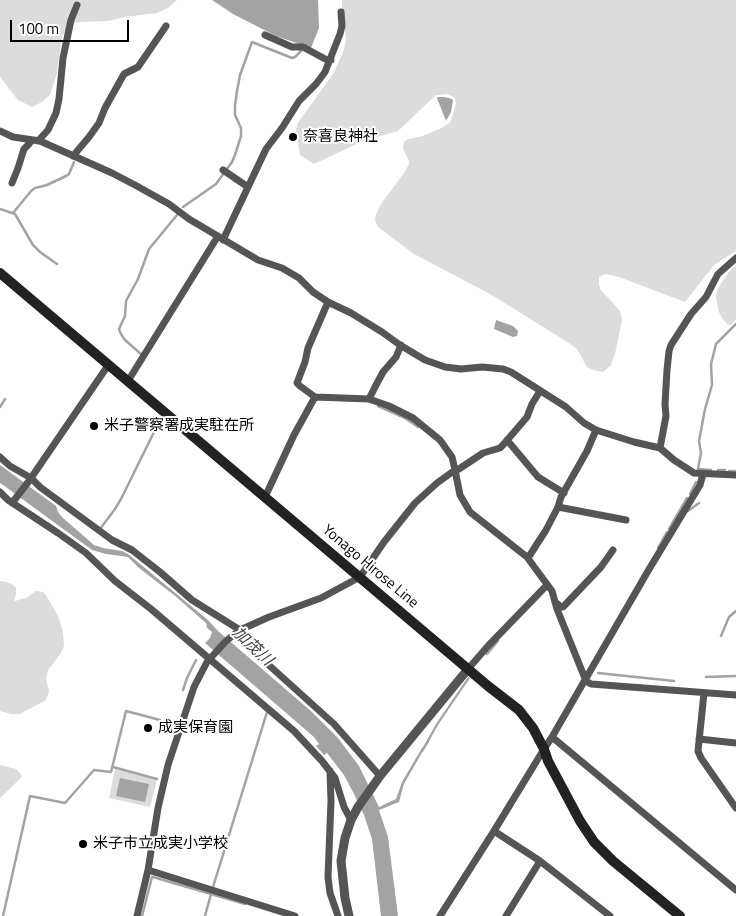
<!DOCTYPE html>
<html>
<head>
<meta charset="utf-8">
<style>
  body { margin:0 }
  #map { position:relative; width:736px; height:916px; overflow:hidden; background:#fff; font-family:"Titillium Web",sans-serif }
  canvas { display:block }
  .scale { position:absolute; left:10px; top:20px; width:119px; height:22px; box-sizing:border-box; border:2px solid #000; border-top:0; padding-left:6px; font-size:15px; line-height:18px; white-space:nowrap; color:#000; -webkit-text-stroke:4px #fff; paint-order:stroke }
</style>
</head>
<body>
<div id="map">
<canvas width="736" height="916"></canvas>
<div class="scale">100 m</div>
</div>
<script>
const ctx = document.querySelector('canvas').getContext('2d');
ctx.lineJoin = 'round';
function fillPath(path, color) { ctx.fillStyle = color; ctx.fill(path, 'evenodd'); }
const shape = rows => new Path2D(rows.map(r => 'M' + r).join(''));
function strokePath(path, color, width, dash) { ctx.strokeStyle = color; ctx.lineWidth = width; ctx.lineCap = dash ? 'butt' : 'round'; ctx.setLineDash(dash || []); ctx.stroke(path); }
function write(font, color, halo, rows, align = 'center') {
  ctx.font = font + ' "Titillium Web","Noto Sans JP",sans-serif'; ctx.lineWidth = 4; ctx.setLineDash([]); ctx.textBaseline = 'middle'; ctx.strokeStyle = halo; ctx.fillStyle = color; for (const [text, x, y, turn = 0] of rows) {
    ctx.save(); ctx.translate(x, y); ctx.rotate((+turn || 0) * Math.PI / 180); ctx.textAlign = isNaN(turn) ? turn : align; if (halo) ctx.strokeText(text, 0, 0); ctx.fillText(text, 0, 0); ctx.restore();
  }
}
const green = shape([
  [0,0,177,0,168,8,157,13,125,17,108,21,80,22,71,24,62,36,57,73,50,95,42,102,32,107,18,100,0,77],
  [342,0,736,0,736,251,714,265,685,302,619,277,606,274,599,277,599,285,601,290,620,311,622,320,615,354,611,365,603,372,593,370,587,367,577,349,569,343,490,294,414,254,378,227,375,220,376,214,381,204,404,173,409,164,409,161,404,151,403,148,404,142,408,139,423,136,441,128,450,123,455,108,456,103,454,97,447,94,436,95,398,131,363,141,314,164,300,155,296,132,297,124,333,74,344,50,346,38,342,11],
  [736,265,736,319,731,325,727,324,722,318,719,312,716,297,717,290,728,273],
  [0,581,6,582,12,584,16,588,16,594,14,600,15,601,26,598,36,591,43,592,46,595,59,618,63,633,64,646,61,653,48,670,46,680,49,691,46,700,20,714,11,714,0,711],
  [0,765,16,769,21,774,21,778,0,798],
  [115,769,157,780,150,807,109,798]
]);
const water = shape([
  [212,0,318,0,319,28,311,48,276,36,233,14],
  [438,97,444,97,449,98,453,100,451,112,446,121,437,98],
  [496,320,513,326,518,331,517,336,513,337,494,329],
  [0,465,56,506,58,512,63,518,94,545,103,548,122,551,128,554,208,620,218,631,312,712,338,738,359,766,379,807,396,799,402,782,422,748,424,749,404,784,399,802,379,810,388,837,398,916,381,916,372,839,364,815,353,792,344,775,327,753,324,755,316,746,319,744,314,737,205,643,210,638,212,632,207,628,206,623,174,595,139,568,128,557,106,554,92,550,3,485,0,483],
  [468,677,470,678,438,725,428,743,426,742,436,724],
  [120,778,149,784,145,802,116,796]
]);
const stream = shape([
  [183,207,216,184,232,162,235,155,241,136,241,128,235,115,235,105,237,91,240,75,252,42,292,58,295,57,303,49],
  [0,209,15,214,33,245,40,252,57,264],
  [13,213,31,191,35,188,47,185,66,176,69,174,74,162],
  [142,355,124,339,120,332,119,329,125,316,126,301,138,279,149,249,177,215],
  [378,406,405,418,418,427],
  [0,407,5,399],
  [711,470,698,469,701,453,699,441,705,409,712,385,711,364,716,344,736,324],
  [718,470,725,470],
  [729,471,735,471],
  [690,494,696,482],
  [688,511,699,503],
  [100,529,115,509,121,499,160,420],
  [669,529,687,498],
  [658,548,667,532],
  [721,636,729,617,736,611],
  [487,654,498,641],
  [598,673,674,681],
  [706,677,736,676],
  [183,690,187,678,196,660],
  [422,751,428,741],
  [113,767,157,779],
  [153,877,245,904],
  [213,887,267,712],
  [3,916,30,796,65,803,94,770,111,772,126,711,160,720],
  [142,916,152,877],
  [205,916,211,894]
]);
const minor = shape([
  [265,35,292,47,303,47,327,60,331,60],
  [0,131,13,137,40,141,112,173,135,185,169,204,189,219,258,260,282,268,299,278,313,292,328,302,351,313,382,332,400,345,425,360,445,367,461,369,482,367,503,369,511,372,566,407,584,423,596,430,634,442,660,448,674,460,694,473,736,475],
  [38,141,48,130,56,113,59,99,63,58,71,20,77,5],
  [73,156,89,137,99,123,105,108,119,83,124,74,138,67,166,26],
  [223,170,248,187],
  [12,183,18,168,24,149,29,144,32,140],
  [223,240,266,149,282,128,299,101,316,84,325,72,340,34,342,26,341,12],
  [128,381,218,236],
  [315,397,300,386,297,383,305,362,308,348,328,302],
  [369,399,375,387,383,372,396,357,401,345],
  [507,440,538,477,564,493],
  [660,448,666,416,665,404,667,370,669,351,671,345,691,314,706,297,718,274,736,258],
  [0,457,10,466,31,478,40,487,112,540,132,550,160,572,192,600,240,630,246,639,251,649,334,724,380,776],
  [0,492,8,500,58,533,86,553,115,581,151,609,294,731,322,761,335,778,344,807,351,820],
  [265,497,294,435,315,397,369,399,389,406,413,418,440,440,452,457,455,470,460,495,470,512,527,557,535,568,552,591,557,609,586,681,591,684,736,695],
  [12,503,29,481,109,364],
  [558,507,626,520],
  [528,558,546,530,558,507,561,497,587,451,596,430],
  [555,602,561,607,563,607,601,567,613,550],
  [468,669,488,646,547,585],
  [704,693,698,751,701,758,736,808],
  [552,737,736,890],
  [699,739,736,743],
  [330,771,331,801,328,877,330,893,338,916],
  [494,831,540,861,610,916],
  [148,870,295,916],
  [137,916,148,870,158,808,168,765,194,687,207,662,226,641,240,630,269,617,321,598,360,577,384,542,415,503,437,483,455,470,459,469,483,453,500,448,503,445,527,417,532,404,540,391],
  [440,916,494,831,544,749,552,737,648,571,700,485,703,474],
  [506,916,540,861]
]);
const tertiary = shape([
  [349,916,345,898,341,861,345,838,351,820,358,807,380,776,468,669]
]);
const secondary = shape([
  [0,273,488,686,519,710,533,728,544,749,548,761,580,821,594,842,613,861,680,916]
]);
const markers = [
  [293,137,5,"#000"],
  [94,426,5,"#000"],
  [148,728,5,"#000"],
  [83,844,5,"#000"]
];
const poiNames = [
  ["奈喜良神社",303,137],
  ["米子警察署成実駐在所",104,426],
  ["成実保育園",158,728],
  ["米子市立成実小学校",93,844]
];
const streetNames = [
  ["Yonago Hirose Line",370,567,40]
];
const waterNames = [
  ["加茂川",252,647,43]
];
fillPath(green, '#dcdcdc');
fillPath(water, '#a3a3a3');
strokePath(stream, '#a3a3a3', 2.5);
strokePath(minor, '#555', 7);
strokePath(tertiary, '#555', 9);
strokePath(secondary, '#222', 10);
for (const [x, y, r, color] of markers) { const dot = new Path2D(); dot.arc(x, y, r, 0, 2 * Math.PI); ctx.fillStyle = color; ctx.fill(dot); strokePath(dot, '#fff', 2); }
write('15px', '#000', '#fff', poiNames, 'left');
write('15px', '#000', '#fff', streetNames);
write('italic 16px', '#444', '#fff', waterNames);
</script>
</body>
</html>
